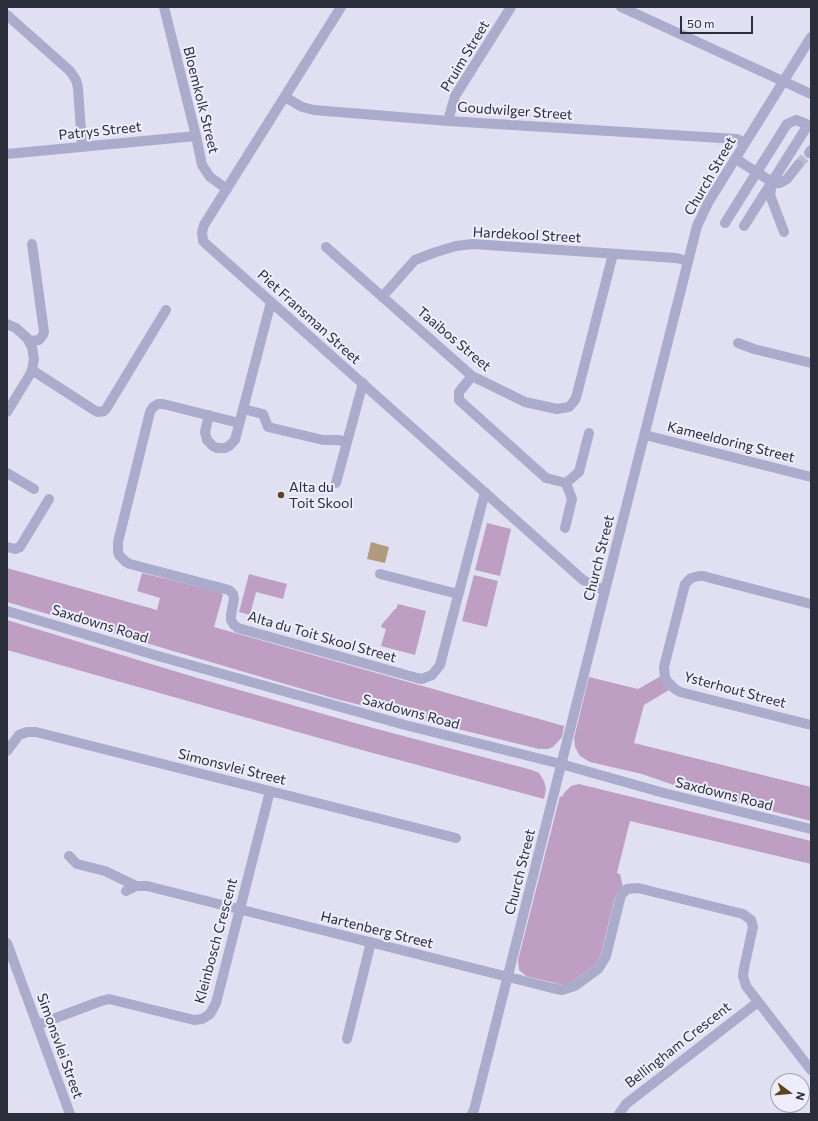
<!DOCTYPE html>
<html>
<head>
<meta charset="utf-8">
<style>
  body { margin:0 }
  #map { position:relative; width:818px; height:1121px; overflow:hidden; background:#e1e0f3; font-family:Commissioner,sans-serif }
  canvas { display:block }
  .frame { position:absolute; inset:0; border:8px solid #2a2d3a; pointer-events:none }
  .north { position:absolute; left:770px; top:1073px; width:40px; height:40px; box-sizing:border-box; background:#eeedfb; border:1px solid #a0a0ae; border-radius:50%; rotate:106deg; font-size:11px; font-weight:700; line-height:16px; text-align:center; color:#2a2d3a }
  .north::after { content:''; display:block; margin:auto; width:14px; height:18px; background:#5c441f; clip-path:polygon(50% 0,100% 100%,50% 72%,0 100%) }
  .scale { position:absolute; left:680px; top:16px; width:73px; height:18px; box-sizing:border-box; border:2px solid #2a2d3a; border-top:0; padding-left:5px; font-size:12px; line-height:14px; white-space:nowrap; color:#2a2d3a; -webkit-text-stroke:3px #eeedfb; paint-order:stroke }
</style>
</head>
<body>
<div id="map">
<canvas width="818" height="1121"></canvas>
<div class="frame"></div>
<div class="north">N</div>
<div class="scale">50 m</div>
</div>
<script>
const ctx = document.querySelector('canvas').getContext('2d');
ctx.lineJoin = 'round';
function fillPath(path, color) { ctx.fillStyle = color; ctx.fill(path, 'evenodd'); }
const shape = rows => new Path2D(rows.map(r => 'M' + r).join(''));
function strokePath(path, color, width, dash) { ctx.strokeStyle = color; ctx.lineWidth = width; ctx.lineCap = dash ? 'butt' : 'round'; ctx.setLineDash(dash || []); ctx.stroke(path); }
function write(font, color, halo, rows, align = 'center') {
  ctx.font = font + ' Commissioner,sans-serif'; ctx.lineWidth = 4; ctx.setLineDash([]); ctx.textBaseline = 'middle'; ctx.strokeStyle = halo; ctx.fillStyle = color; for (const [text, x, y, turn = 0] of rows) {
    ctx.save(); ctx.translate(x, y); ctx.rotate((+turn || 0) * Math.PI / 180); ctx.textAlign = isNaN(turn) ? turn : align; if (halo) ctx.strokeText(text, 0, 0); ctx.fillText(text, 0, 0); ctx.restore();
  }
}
const green = shape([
  [487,523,511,529,500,576,475,570],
  [7,568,157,610,160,598,137,591,142,573,220,592,223,595,214,627,564,726,562,737,553,747,548,749,539,749,336,699,7,602],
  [249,574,287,584,283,599,256,592,250,615,239,612],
  [474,575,498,581,487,627,462,621],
  [398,604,426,611,415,655,381,646,386,629,381,627,382,624,395,609,396,609],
  [7,620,194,677,362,725,532,770,539,773,544,781,546,789,544,799,358,749,7,650],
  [661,676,663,683,669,690,644,705,634,743,811,787,811,821,688,790,642,774,590,762,580,756,575,747,574,738,589,677,638,689],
  [579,784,811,841,811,864,630,821,617,873,620,874,623,887,615,897,601,954,595,965,572,982,563,985,526,976,519,970,518,960,560,796,562,797,564,793,571,786]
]);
const water = shape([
  [371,542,389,547,385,563,367,559]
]);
const minorTunnel = shape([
  [798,165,809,153]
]);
const minor = shape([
  [164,7,196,136,202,165,210,177,227,189],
  [341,7,204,225,202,232,203,241,206,244,583,580,605,591],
  [621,7,811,94],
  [7,15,70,71,76,80,78,88,82,146],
  [285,97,302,107,314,110,448,121,737,139,745,143],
  [448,121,455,96,511,7],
  [809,153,811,150],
  [7,154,196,136],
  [736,159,772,182,776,183,780,183,787,179,798,165],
  [772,184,770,195,784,232],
  [725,223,787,124,796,120,811,126],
  [744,226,808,125],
  [326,247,472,376,525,402,557,409,569,407,575,400,577,394,613,254],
  [382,297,415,260,436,252,456,246,473,244,676,258,688,261],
  [7,324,16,328,27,338,32,347,34,359,32,370,29,376,7,412],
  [29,341,39,340,43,335,44,332,32,244],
  [738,343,754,349,811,363],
  [32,370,94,410,98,412,104,411,106,409,166,310],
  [472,376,459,392,459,400,546,478,566,483,579,472,589,433],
  [243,409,263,414,268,427,323,440,338,440,347,442],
  [209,415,205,432,207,440,213,446,217,448,225,448,229,446,235,440,271,302],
  [239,423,163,404,158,404,153,407,150,412,118,542,118,551,119,555,126,562,130,564,229,590,233,594,234,599,231,615,231,620,234,625,238,628,417,678,422,679,432,675,440,665,485,492],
  [645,435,811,477],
  [7,473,34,489],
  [336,483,363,383],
  [565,528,572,499,566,483],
  [7,547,15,549,20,547,49,499],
  [380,574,458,594],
  [811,604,703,576,699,576,691,578,685,584,684,588,664,667,665,677,667,681,675,689,680,692,811,725],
  [7,611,158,656,405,725,561,764,664,793,811,829],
  [7,751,19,735,27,732,36,732,456,838],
  [69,856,77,864,105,871,136,886],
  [126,891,136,886,147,886,552,988,562,990,575,986,598,969,602,963,606,956,620,899,621,895,627,889,638,888,743,914,751,920,753,927,744,968,743,976,746,986,811,1070],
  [7,943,70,1114],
  [37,1025,101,1001,109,999,194,1020,202,1019,210,1014,216,1003,270,791],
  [347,1039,371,942],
  [472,1114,474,1110,697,226,709,201,811,37],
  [619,1114,626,1104,758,1002]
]);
const markers = [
  [281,495,4,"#5c441f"]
];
const streetNames = [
  ["Pruim Street",465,56,-59],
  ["Bloemkolk Street",201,100,76],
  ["Goudwilger Street",515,111,4],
  ["Patrys Street",100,131,-6],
  ["Church Street",710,176,-60],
  ["Hardekool Street",527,235,3],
  ["Piet Fransman Street",309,317,42],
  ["Taaibos Street",454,339,40],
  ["Kameeldoring Street",731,442,14],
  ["Church Street",599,558,-76],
  ["Saxdowns Road",100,624,17],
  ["Alta du Toit Skool Street",322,637,16],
  ["Ysterhout Street",735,690,15],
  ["Saxdowns Road",411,712,15],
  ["Simonsvlei Street",232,767,14],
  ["Saxdowns Road",724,794,14],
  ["Church Street",520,872,-76],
  ["Hartenberg Street",377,930,14],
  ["Kleinbosch Crescent",216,941,-75],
  ["Bellingham Crescent",678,1045,-38],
  ["Simonsvlei Street",60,1046,70]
];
const poiNames = [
  ["Alta du",289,487],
  ["Toit Skool",289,503]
];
fillPath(green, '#be9fc3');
fillPath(water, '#b19b7e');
strokePath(minorTunnel, '#bcbcce', 10, [10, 5]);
strokePath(minor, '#ababcc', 10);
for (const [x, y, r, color] of markers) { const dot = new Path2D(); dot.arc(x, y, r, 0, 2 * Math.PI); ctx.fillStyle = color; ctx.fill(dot); strokePath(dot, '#eeedfb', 1.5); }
write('14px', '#2a2d3a', '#eeedfb', streetNames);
write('14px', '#2a2d3a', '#eeedfb', poiNames, 'left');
</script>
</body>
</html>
